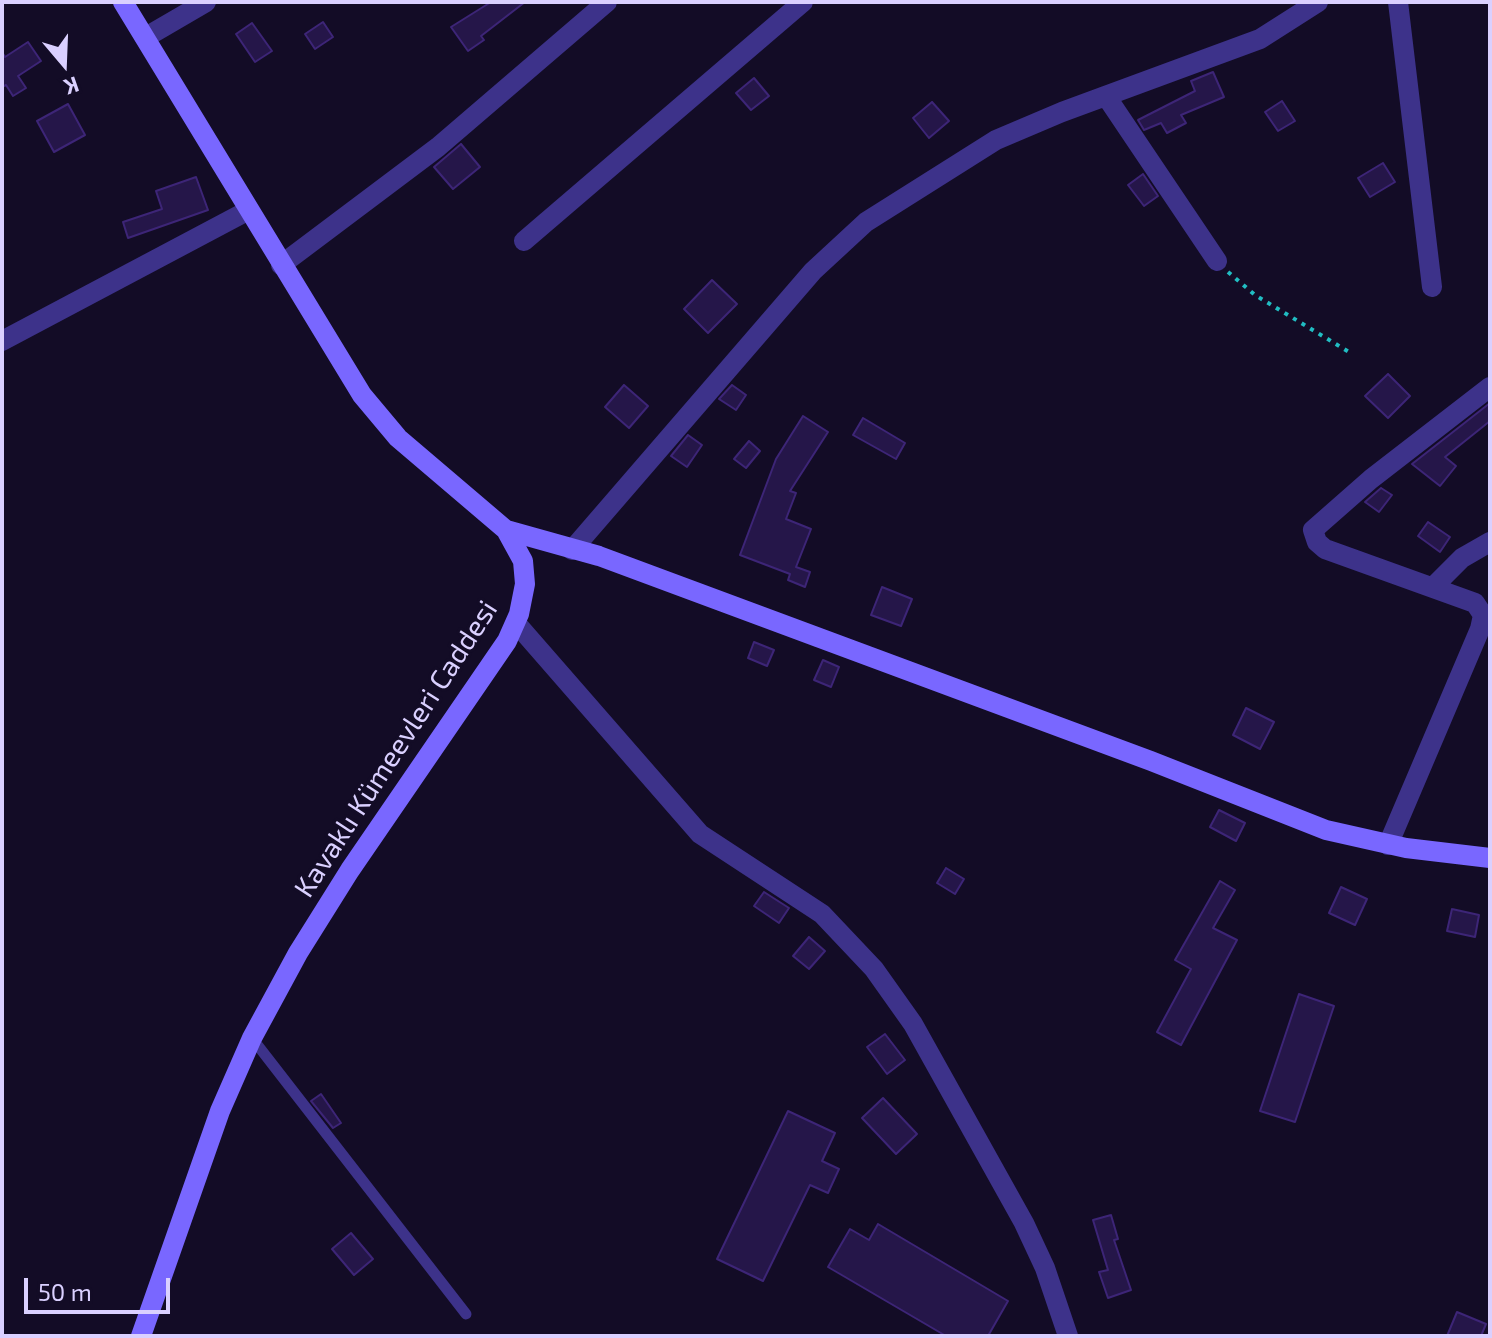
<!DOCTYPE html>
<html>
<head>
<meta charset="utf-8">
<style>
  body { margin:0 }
  #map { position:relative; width:1492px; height:1338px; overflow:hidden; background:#130c26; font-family:"Exo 2",sans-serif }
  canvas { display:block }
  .frame { position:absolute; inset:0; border:4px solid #dad0ff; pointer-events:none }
  .north { position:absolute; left:24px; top:24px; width:80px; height:80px; -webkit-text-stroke:6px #130c26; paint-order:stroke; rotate:161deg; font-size:22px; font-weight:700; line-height:32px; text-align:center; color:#dad0ff }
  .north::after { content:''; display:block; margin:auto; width:28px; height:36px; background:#dad0ff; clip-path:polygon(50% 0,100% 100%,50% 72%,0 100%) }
  .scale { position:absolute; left:24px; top:1278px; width:146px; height:36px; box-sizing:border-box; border:4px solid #dad0ff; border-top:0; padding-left:10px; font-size:24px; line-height:28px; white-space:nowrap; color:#dad0ff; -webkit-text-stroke:6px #130c26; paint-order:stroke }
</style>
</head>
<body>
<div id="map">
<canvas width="1492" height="1338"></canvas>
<div class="frame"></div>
<div class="north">K</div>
<div class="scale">50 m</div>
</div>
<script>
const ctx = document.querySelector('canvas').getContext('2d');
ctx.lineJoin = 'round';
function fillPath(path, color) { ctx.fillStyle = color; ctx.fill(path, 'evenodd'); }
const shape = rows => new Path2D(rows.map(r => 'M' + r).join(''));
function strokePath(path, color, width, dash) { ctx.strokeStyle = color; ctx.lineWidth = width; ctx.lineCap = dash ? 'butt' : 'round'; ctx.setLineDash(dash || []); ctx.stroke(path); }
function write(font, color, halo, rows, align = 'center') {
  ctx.font = font + ' "Exo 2",sans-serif'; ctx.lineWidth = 6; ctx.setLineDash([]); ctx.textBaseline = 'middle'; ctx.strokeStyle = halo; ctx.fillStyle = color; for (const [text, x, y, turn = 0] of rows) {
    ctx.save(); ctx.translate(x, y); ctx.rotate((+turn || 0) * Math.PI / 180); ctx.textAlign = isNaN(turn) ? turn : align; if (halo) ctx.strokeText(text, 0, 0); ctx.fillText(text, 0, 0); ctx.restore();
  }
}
const building = shape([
  [491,2,525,2,481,36,484,40,468,51,451,27,491,2],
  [323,22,333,37,315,49,305,34,323,22],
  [252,23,272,51,255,62,236,34,252,23],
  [28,42,41,61,18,76,26,88,13,96,6,85,2,87,2,52,5,57,28,42],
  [1213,72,1224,97,1181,115,1186,123,1167,133,1161,123,1144,130,1138,120,1195,91,1191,81,1213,72],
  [754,78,769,96,751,110,736,93,754,78],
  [1282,101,1295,121,1278,131,1265,112,1282,101],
  [932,102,949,121,929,138,913,118,932,102],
  [68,104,85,135,54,152,37,121,68,104],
  [461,144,480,167,453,189,434,167,461,144],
  [1383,163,1395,182,1370,197,1358,178,1383,163],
  [1143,174,1158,196,1144,206,1128,185,1143,174],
  [196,177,208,210,128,238,123,222,162,209,156,191,196,177],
  [712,280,737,304,708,333,684,309,712,280],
  [1388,374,1410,396,1388,418,1365,396,1388,374],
  [624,385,648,406,629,428,605,407,624,385],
  [732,385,746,395,736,410,719,399,732,385],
  [1490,403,1490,421,1445,457,1456,466,1440,486,1412,464,1490,403],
  [803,416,828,432,790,491,796,493,786,519,811,529,796,567,810,572,805,587,788,580,790,574,740,555,776,459,803,416],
  [863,418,905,443,896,459,853,435,863,418],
  [688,435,702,445,687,467,671,456,688,435],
  [749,441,760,451,746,468,734,459,749,441],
  [1381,488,1392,495,1379,512,1365,502,1381,488],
  [1428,522,1450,537,1440,552,1418,536,1428,522],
  [882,587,912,599,901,626,871,615,882,587],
  [754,642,774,650,767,666,748,658,754,642],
  [823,660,839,667,831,687,814,680,823,660],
  [1246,708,1274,722,1260,749,1233,735,1246,708],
  [1219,810,1245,823,1236,841,1210,827,1219,810],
  [946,868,964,879,955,894,937,883,946,868],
  [1220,881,1235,890,1213,928,1237,940,1181,1045,1157,1032,1191,969,1175,960,1220,881],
  [1341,887,1367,899,1355,925,1329,913,1341,887],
  [764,892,789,908,779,923,754,906,764,892],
  [1452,909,1479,915,1475,937,1447,931,1452,909],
  [809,937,825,951,809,969,793,956,809,937],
  [1299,994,1334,1006,1295,1122,1260,1111,1299,994],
  [885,1034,905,1060,887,1074,867,1047,885,1034],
  [321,1094,341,1123,333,1128,311,1101,321,1094],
  [883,1098,917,1134,896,1154,862,1118,883,1098],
  [788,1111,835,1133,822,1161,839,1169,828,1193,810,1185,763,1281,717,1259,788,1111],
  [1111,1215,1118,1239,1114,1240,1131,1290,1108,1298,1099,1272,1108,1270,1093,1220,1111,1215],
  [878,1224,1008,1301,988,1336,946,1336,828,1267,850,1229,869,1240,878,1224],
  [351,1233,373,1259,354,1275,332,1249,351,1233],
  [1457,1312,1486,1324,1481,1336,1447,1336,1457,1312]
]);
const path = shape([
  [1228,272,1255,295,1349,352]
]);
const lane = shape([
  [252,1038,466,1314]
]);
const street = shape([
  [1398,2,1432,287],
  [146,37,206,2],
  [1106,96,1217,261],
  [524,241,803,2],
  [281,265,438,147,607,2],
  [2,341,249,210],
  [572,550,813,271,866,222,996,140,1062,112,1260,39,1318,2],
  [1433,587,1462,558,1490,542],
  [516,623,700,834,822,914,874,969,913,1024,1024,1223,1045,1268,1068,1336],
  [1388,845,1480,629,1483,615,1475,603,1325,549,1317,542,1313,530,1371,479,1490,387]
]);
const secondary = shape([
  [123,2,362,395,398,438,506,530,523,561,525,584,519,614,507,641,350,870,298,953,252,1038,220,1111,141,1336],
  [506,530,599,556,1151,761,1326,830,1406,848,1490,858]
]);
const streetNames = [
  ["Kavaklı Kümeevleri Caddesi",396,749,-57]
];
fillPath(building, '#251649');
strokePath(building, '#3d2577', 2);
strokePath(path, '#21bdc2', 4, [4, 6]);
strokePath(lane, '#3d328a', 11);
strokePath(street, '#3d328a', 20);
strokePath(secondary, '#7967ff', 20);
write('28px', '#dad0ff', '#130c26', streetNames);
</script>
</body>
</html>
